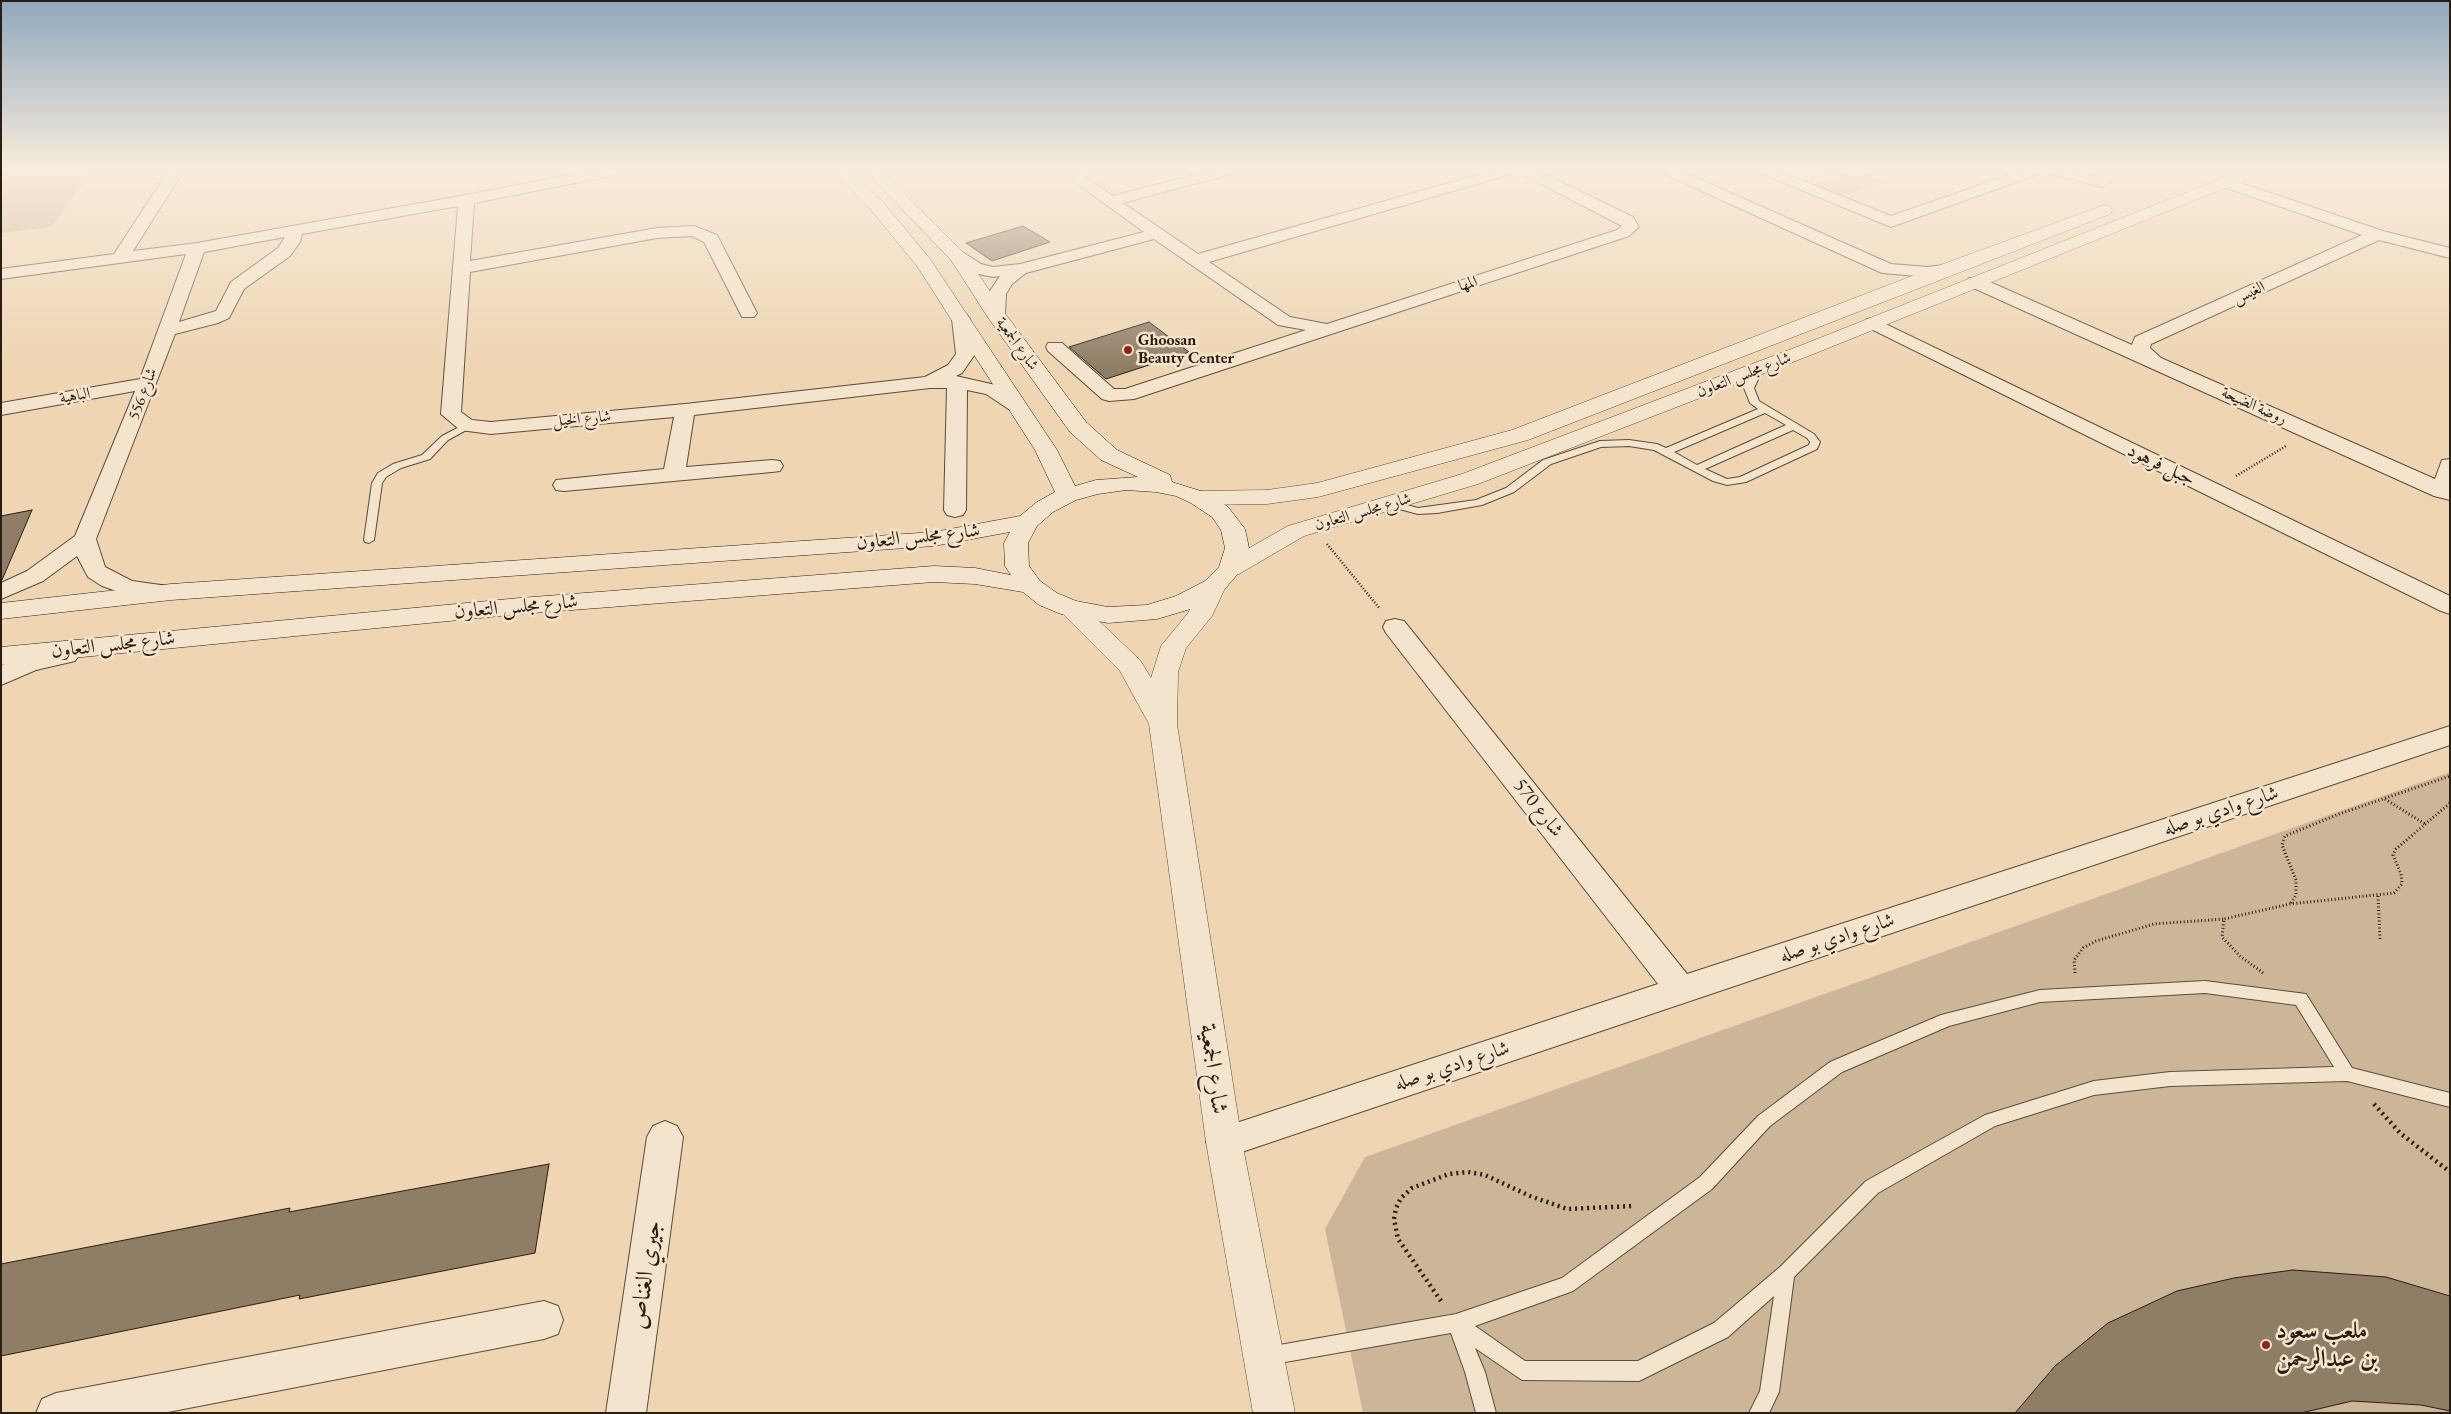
<!DOCTYPE html>
<html>
<head>
<meta charset="utf-8">
<style>
  body { margin:0 }
  #map { position:relative; width:2451px; height:1414px; overflow:hidden; background:#efd5b2; font-family:"EB Garamond",serif }
  canvas { display:block }
  .frame { position:absolute; inset:0; border:2px solid #291e14; pointer-events:none }
</style>
</head>
<body>
<div id="map">
<canvas width="2451" height="1414"></canvas>
<div class="frame"></div>
</div>
<script>
const ctx = document.querySelector('canvas').getContext('2d');
ctx.lineJoin = 'round';
function fillPath(path, color) { ctx.fillStyle = color; ctx.fill(path, 'evenodd'); }
const shape = rows => new Path2D(rows.map(r => 'M' + r).join(''));
function strokePath(path, color, width, dash) { ctx.strokeStyle = color; ctx.lineWidth = width; ctx.lineCap = dash ? 'butt' : 'round'; ctx.setLineDash(dash || []); ctx.stroke(path); }
function write(font, color, halo, rows, align = 'center') {
  ctx.font = font + ' "EB Garamond",Amiri,serif'; ctx.lineWidth = 5; ctx.setLineDash([]); ctx.textBaseline = 'middle'; ctx.strokeStyle = halo; ctx.fillStyle = color; for (const [text, x, y, turn = 0] of rows) {
    ctx.save(); ctx.translate(x, y); ctx.rotate((+turn || 0) * Math.PI / 180); ctx.textAlign = isNaN(turn) ? turn : align; if (halo) ctx.strokeText(text, 0, 0); ctx.fillText(text, 0, 0); ctx.restore();
  }
}
const green = shape([
  [1,170,94,170,51,227,1,233],
  [1795,170,1844,170,1810,181,1789,172],
  [1857,170,1885,181,1842,196,1815,184],
  [2450,772,2450,1413,1363,1413,1325,1229,1365,1157]
]);
const building = shape([
  [1023,226,1050,242,992,261,966,243,1023,226],
  [1149,322,1189,352,1106,379,1069,347,1149,322],
  [32,510,2,580,1,581,1,516,32,510],
  [549,1164,535,1253,299,1299,300,1295,1,1356,1,1264,290,1208,289,1212,549,1164],
  [2293,1270,2386,1277,2450,1296,2450,1411,2421,1405,2352,1401,2301,1413,2015,1413,2055,1366,2108,1323,2177,1291,2234,1278,2293,1270]
]);
const pathFar2 = shape([
  [2236,476,2286,446],
  [1327,544,1380,609]
]);
const pathFar1 = shape([
  [2385,799,2425,824],
  [2378,896,2380,940],
  [2291,903,2296,895,2296,880,2282,845,2285,836,2339,814,2450,776],
  [2075,973,2074,960,2083,948,2096,941,2154,924,2224,919],
  [2263,973,2240,956,2222,937,2224,919,2290,904,2394,893,2402,884,2401,874,2393,855,2396,849,2450,803]
]);
const path = shape([
  [2374,1104,2400,1133,2450,1172],
  [1441,1301,1398,1239,1394,1219,1396,1208,1401,1198,1412,1188,1449,1174,1468,1172,1485,1175,1530,1196,1567,1209,1633,1206]
]);
const service = shape([
  [1758,366,1763,369,1754,388,1759,401,1814,434,1820,442,1817,449,1746,482,1727,485,1713,481,1654,450,1629,446,1601,447,1551,464,1514,492,1482,505,1437,513,1418,514,1388,506,1387,504,1392,501,1418,508,1476,500,1506,488,1543,460,1600,441,1629,440,1657,444,1666,448,1758,409,1750,403,1744,388,1753,369,1758,366],
  [1765,413,1786,425,1697,465,1674,452,1765,413],
  [1793,430,1807,438,1810,442,1809,445,1740,477,1727,479,1705,469,1793,430],
  [467,423,472,426,470,428,448,440,430,459,401,468,386,477,382,483,374,540,369,543,365,542,364,540,372,483,378,473,393,464,422,455,442,436,467,423],
  [2205,981,2306,994,2352,1068,2450,1093,2450,1107,2347,1081,2170,1086,2094,1095,1995,1126,1878,1193,1794,1277,1779,1392,1769,1413,1749,1413,1760,1391,1774,1296,1728,1337,1639,1381,1522,1380,1475,1348,1485,1372,1496,1413,1476,1413,1465,1372,1451,1333,1268,1365,1261,1363,1259,1356,1261,1349,1268,1347,1456,1314,1562,1278,1700,1177,1758,1116,1830,1062,1941,1015,2040,990,2205,981],
  [2205,993,2296,1005,2334,1067,2170,1072,2094,1081,1985,1115,1866,1181,1780,1267,1714,1323,1638,1361,1525,1361,1475,1326,1573,1291,1712,1189,1770,1126,1842,1072,1949,1026,2040,1002,2205,993]
]);
const minor = shape([
  [169,170,184,170,133,251,197,243,466,195,595,170,624,170,616,175,474,203,470,261,657,228,694,226,717,235,757,313,754,317,742,317,704,242,692,236,657,238,470,272,461,412,472,420,491,422,685,404,925,377,948,365,956,354,952,319,955,315,961,314,967,315,970,319,975,354,962,373,956,376,1000,386,1027,406,1024,410,1017,412,1010,410,986,394,967,390,966,510,963,515,955,517,947,515,944,510,947,388,930,388,694,415,686,467,772,460,780,461,783,466,780,471,772,472,564,491,556,490,553,485,556,480,664,469,674,417,491,434,460,430,441,414,458,206,302,234,300,242,290,256,244,289,229,318,218,323,175,334,96,539,105,567,132,581,175,587,179,592,175,597,167,599,128,595,102,586,88,577,77,556,43,581,1,599,1,583,27,571,75,536,135,391,1,415,1,403,140,379,186,254,1,279,1,269,114,254,169,170],
  [285,237,278,248,231,282,216,311,179,322,204,252,285,237],
  [1058,170,1075,170,1113,196,1213,170,1237,170,1235,173,1123,203,1198,254,1495,170,1536,170,1633,217,1639,227,1629,236,1134,399,1109,401,1102,399,1048,351,1046,347,1048,343,1062,343,1114,389,1125,389,1306,330,1278,325,1154,239,1026,273,1012,284,1006,294,1005,315,1002,319,990,319,987,315,988,294,1000,276,993,277,969,272,952,261,950,257,952,253,964,253,981,264,993,267,1020,264,1144,232,1058,170],
  [1518,170,1520,173,1622,226,1617,230,1327,324,1290,317,1209,262,1515,173,1518,170],
  [1659,170,1679,170,1891,264,1928,267,1944,265,1950,266,1953,270,1950,274,1928,277,1882,273,1662,173,1659,170],
  [1757,170,1777,170,1891,216,2023,170,2069,170,2108,179,2111,182,2103,187,2044,172,1891,227,1760,173,1757,170],
  [2223,177,2383,231,2450,248,2450,258,2379,240,2151,344,2150,348,2161,358,2435,479,2442,460,2450,459,2450,500,2434,496,1969,286,1966,282,1969,278,1981,278,2132,345,2135,337,2362,235,2218,185,2215,182,2223,177],
  [1873,318,2450,596,2450,614,2441,611,1867,327,1864,323,1867,319,1873,318],
  [1395,619,1404,621,1687,974,2450,726,2450,745,1224,1158,1212,1153,1206,1142,1212,1131,1658,984,1386,633,1383,627,1386,621,1395,619],
  [66,647,75,649,79,655,75,661,36,670,1,685,1,666,20,657,66,647],
  [665,1121,677,1126,683,1137,646,1413,606,1413,647,1137,653,1126,665,1121],
  [544,1301,558,1306,563,1320,558,1334,544,1339,163,1413,36,1413,42,1399,56,1393,544,1301]
]);
const tertiary = shape([
  [2243,170,2264,170,2262,173,1816,353,1478,484,1304,536,1239,574,1230,576,1221,574,1218,569,1221,564,1288,526,1462,474,1802,345,2243,170],
  [2104,205,2110,206,2112,210,2110,214,1528,440,1318,497,1267,504,1199,505,1191,503,1188,498,1191,493,1199,491,1267,490,1317,483,1512,430,1938,266,2104,205],
  [1214,578,1223,581,1226,586,1212,616,1186,648,1178,672,1177,724,1242,1142,1295,1413,1253,1413,1206,1142,1149,724,1120,671,1057,608,1061,602,1070,600,1079,602,1140,660,1151,678,1161,646,1188,613,1205,581,1214,578]
]);
const secondary = shape([
  [831,170,848,170,883,202,930,259,1057,450,1075,486,1096,480,1138,477,1101,460,1070,432,989,319,951,260,864,170,881,170,964,253,1004,312,1086,422,1117,450,1170,475,1172,482,1207,493,1228,507,1245,529,1249,548,1242,569,1223,591,1194,608,1157,619,1108,623,1061,614,1039,605,1023,592,975,584,934,582,520,614,1,665,1,647,520,598,934,566,975,568,1011,575,1005,566,1004,543,1010,532,934,546,171,600,1,619,1,603,171,584,934,532,1020,516,1037,502,1055,492,1035,450,917,266,871,210,831,170],
  [1126,490,1156,492,1176,496,1191,503,1212,517,1221,530,1225,548,1219,567,1205,581,1176,596,1147,605,1108,607,1076,601,1057,593,1040,581,1029,566,1028,543,1037,526,1053,512,1076,500,1098,494,1126,490]
]);
const markers = [
  [1128,350,5,"#8f2418"],
  [2266,1345,5,"#8f2418"]
];
const farStreetnames = [
  ["المها",1468,284,-18],
  ["الغيس",2249,293,-24],
  ["شارع الجمعية",1017,344,54],
  ["شارع مجلس التعاون",1744,375,-21],
  ["شارع 556",143,394,-69],
  ["الباهية",75,396,-10],
  ["روضة الضيحة",2254,406,24],
  ["شارع الخيل",582,419,-5],
  ["شارع مجلس التعاون",1363,512,-16]
];
const farPoinames = [
  ["Ghoosan",1138,341],
  ["Beauty Center",1138,359]
];
const streetNames = [
  ["جبل فرهود",2161,465,26],
  ["شارع مجلس التعاون",918,537,-6],
  ["شارع مجلس التعاون",516,607,-5],
  ["شارع مجلس التعاون",113,645,-6],
  ["شارع 570",1538,808,52],
  ["شارع وادي بو صله",2221,811,-18],
  ["شارع وادي بو صله",1837,938,-18],
  ["شارع وادي بو صله",1452,1066,-18]
];
const nearStreetnames = [
  ["شارع الجمعية",1213,1069,82],
  ["جيري الغناص",646,1275,-82]
];
const nearPoinames = [
  ["ملعب سعود",2276,1331],
  ["بن عبدالرحمن",2276,1359]
];
fillPath(green, '#cdb697');
fillPath(building, '#907d66');
strokePath(building, '#291e14', 1);
strokePath(service, '#5a4c3c', 2);
strokePath(minor, '#5a4c3c', 2);
strokePath(tertiary, '#5a4c3c', 1);
strokePath(secondary, '#291e14', 1);
strokePath(pathFar2, '#291e14', 2.5, [1, 2]);
strokePath(pathFar1, '#291e14', 3, [1, 2.5]);
strokePath(path, '#291e14', 4.5, [2, 4]);
fillPath(service, '#f5e4cd');
fillPath(minor, '#f5e4cd');
fillPath(tertiary, '#f5e4cd');
fillPath(secondary, '#f5e4cd');
const sky = ctx.createLinearGradient(0, 0, 0, 368);
sky.addColorStop(0, '#90a8bd');
sky.addColorStop(0.46, '#f8ecdc');
sky.addColorStop(1, '#f8ecdc00');
ctx.fillStyle = sky;
ctx.fillRect(0, 0, 2451, 368);
for (const [x, y, r, color] of markers) { const dot = new Path2D(); dot.arc(x, y, r, 0, 2 * Math.PI); ctx.fillStyle = color; ctx.fill(dot); strokePath(dot, '#f5e4cd', 2); }
write('16px', '#291e14', '#f5e4cd', farStreetnames);
write('bold 16px', '#291e14', '#f5e4cd', farPoinames, 'left');
write('20px', '#291e14', '#f5e4cd', streetNames);
write('24px', '#291e14', '#f5e4cd', nearStreetnames);
write('bold 24px', '#291e14', '#f5e4cd', nearPoinames, 'left');
</script>
</body>
</html>
